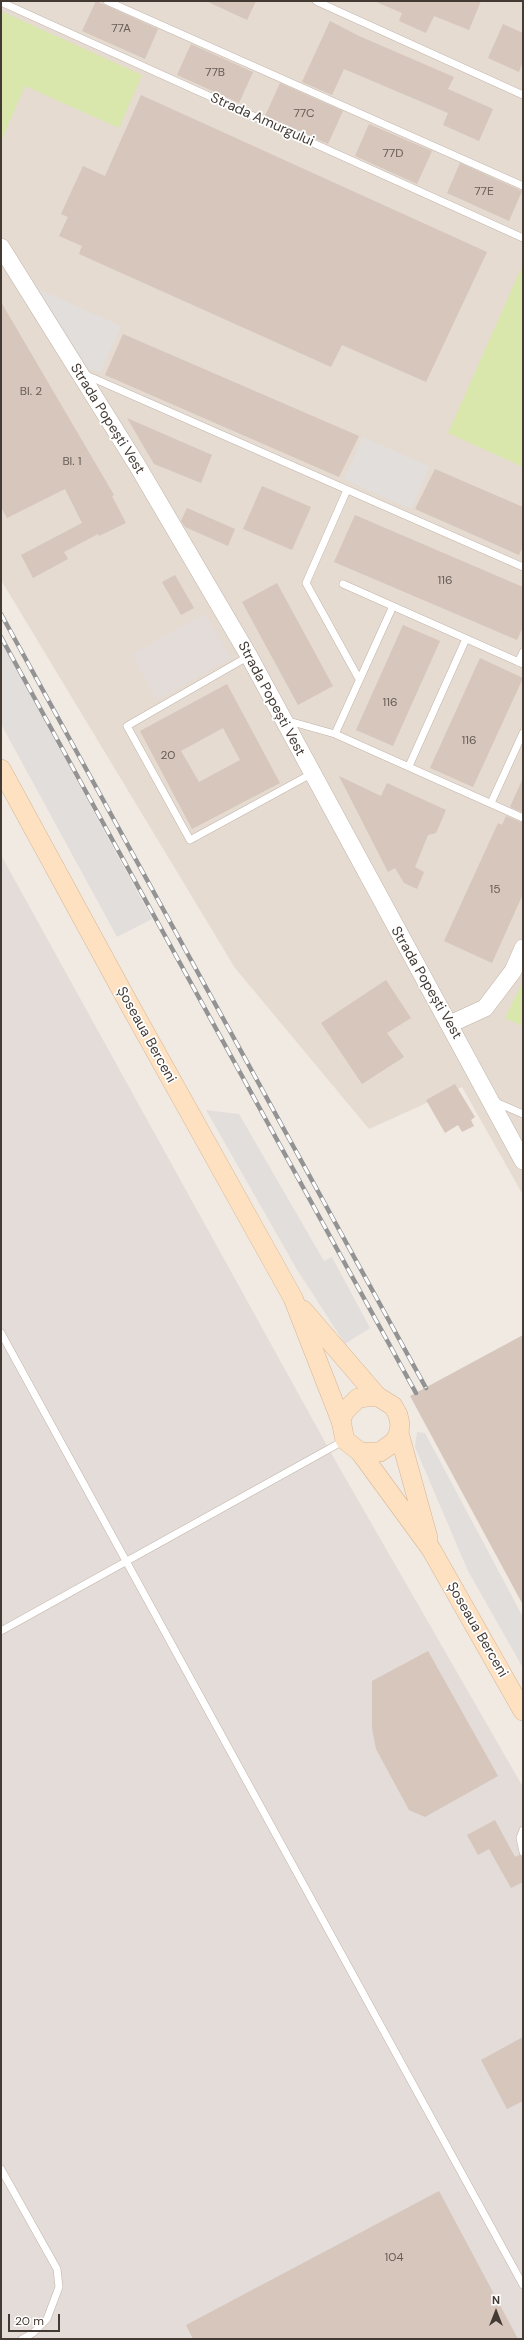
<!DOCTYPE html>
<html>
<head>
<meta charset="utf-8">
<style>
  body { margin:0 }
  #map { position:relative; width:524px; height:2340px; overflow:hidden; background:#f1eae3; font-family:"DM Sans",sans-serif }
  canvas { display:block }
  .frame { position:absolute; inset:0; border:2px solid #433a34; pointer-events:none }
  .north { position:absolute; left:476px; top:2292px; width:40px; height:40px; -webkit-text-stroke:3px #fff; paint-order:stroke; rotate:0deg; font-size:11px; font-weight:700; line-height:16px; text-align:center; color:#433a34 }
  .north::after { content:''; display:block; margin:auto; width:14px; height:18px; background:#433a34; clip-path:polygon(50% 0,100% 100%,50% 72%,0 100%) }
  .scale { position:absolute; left:8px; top:2314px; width:52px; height:18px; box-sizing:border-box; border:2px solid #433a34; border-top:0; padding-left:5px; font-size:12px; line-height:14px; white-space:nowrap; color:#433a34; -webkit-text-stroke:3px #fff; paint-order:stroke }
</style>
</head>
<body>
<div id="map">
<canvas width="524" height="2340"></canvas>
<div class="frame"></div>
<div class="north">N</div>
<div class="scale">20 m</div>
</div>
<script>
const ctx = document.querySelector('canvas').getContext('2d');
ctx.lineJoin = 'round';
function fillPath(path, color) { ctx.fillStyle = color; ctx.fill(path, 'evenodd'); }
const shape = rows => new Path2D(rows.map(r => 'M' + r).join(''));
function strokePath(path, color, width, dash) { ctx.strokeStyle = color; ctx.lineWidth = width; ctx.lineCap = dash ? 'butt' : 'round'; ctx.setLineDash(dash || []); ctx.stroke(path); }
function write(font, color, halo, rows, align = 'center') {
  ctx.font = font + ' "DM Sans",sans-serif'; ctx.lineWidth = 3.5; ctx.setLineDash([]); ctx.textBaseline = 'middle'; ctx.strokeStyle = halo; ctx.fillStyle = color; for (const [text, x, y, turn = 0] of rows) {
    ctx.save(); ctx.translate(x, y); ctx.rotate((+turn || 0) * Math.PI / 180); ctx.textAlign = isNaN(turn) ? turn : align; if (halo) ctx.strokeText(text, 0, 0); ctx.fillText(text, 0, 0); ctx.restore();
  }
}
const residential = shape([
  [1,1,523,1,523,1195,462,1087,369,1129,235,968,1,580]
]);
const industrial = shape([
  [205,613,231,658,157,700,131,655],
  [1,855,335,1460,523,1787,523,2339,1,2339]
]);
const green = shape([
  [1,11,142,75,119,128,25,86,1,142],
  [523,264,523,467,448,433],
  [523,981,523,1026,505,1018]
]);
const parking = shape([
  [38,289,121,326,100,373,88,368],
  [363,437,430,467,411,509,344,479],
  [1,641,152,919,117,937,1,724],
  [206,1110,239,1114,324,1261,332,1257,370,1328,345,1344,296,1268],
  [417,1432,425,1433,523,1617,523,1668,468,1571,415,1447]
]);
const building = shape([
  [96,1,158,29,145,59,82,31],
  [206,1,256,1,247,20],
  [374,1,481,1,469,30,434,16,426,33,399,21,402,13],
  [330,21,359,36,454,77,448,89,493,109,479,141,443,125,448,113,344,69,332,95,302,82],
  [503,24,523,33,523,62,519,72,488,58],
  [191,44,253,72,239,103,177,75],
  [280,83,343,111,328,144,265,116],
  [141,95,487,252,426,382,342,345,331,367,79,254,82,246,59,236,68,217,61,214,83,166,105,176],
  [369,124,432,151,417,184,355,156],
  [460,163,522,191,509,221,447,193],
  [1,302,114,495,112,496,126,523,99,536,98,534,64,552,68,559,33,578,21,555,82,523,65,489,7,518,1,507],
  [123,334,359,436,339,477,105,375],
  [127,418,212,455,201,483,154,464],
  [435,469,523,507,523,547,519,555,415,509],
  [262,486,311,507,292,550,243,529],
  [187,508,235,529,228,546,185,527,181,521],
  [355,515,523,587,523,627,517,640,334,562],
  [175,575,194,608,181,615,162,582],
  [277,583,333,686,298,705,242,602],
  [403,625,440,641,393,746,356,730],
  [480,658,523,678,473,787,430,768],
  [227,684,280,783,192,829,140,731],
  [223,728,240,760,199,782,181,751],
  [339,776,381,796,387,783,446,810,436,833,428,835,415,867,424,872,417,889,404,883,395,868,388,872],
  [523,778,523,813,510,807],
  [506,816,523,823,523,894,492,963,444,941,498,823,502,825],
  [386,980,411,1018,387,1033,404,1057,362,1084,321,1023],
  [455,1084,475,1117,471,1120,474,1126,462,1132,458,1125,445,1133,426,1100],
  [523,1335,523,1605,410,1396],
  [428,1651,498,1776,425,1817,409,1810,376,1749,372,1728,372,1681],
  [495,1820,515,1857,519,1855,523,1857,523,1882,511,1888,489,1849,478,1855,467,1835],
  [523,2037,523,2101,507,2109,481,2060],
  [439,2191,518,2339,193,2339,186,2325]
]);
const service = shape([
  [107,1,523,186],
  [316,1,523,95],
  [1,2,523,238],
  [86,375,523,567],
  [347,490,306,583,359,679],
  [343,584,523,664],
  [249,656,127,726,190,840,311,774],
  [518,662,523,652],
  [285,720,335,734,523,818],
  [335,734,393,606],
  [409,766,466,639],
  [491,803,523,733],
  [493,1101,523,1114],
  [1,1333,523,2285],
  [1,1631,345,1440],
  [523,1830,520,1838,523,1852],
  [1,2169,57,2269,59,2287,47,2319,33,2333,22,2339]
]);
const tertiary = shape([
  [1,247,137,465,249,656,523,1161],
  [450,1024,485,1008,513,971,523,948]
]);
const secondary = shape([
  [1,769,128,1002,293,1298,341,1421,345,1440,360,1452,380,1452,394,1442,399,1433,400,1424,398,1415,393,1406,377,1396,358,1398,344,1412,341,1421],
  [303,1310,377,1396],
  [399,1433,428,1538],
  [360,1452,431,1549,523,1711]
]);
const rail = shape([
  [1,614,426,1388],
  [1,637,416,1393]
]);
const numberNames = [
  ["77A",121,29],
  ["77B",215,73],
  ["77C",304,114],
  ["77D",393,154],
  ["77E",484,192],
  ["Bl. 2",31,392],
  ["Bl. 1",72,462],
  ["116",445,581],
  ["116",390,703],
  ["116",469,741],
  ["20",168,756],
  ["15",495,890],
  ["104",394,2258]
];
const streetNames = [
  ["Strada Amurgului",262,120,24],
  ["Strada Popești Vest",107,419,58],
  ["Strada Popești Vest",271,699,62],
  ["Strada Popești Vest",426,983,60],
  ["Șoseaua Berceni",146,1035,61],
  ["Șoseaua Berceni",477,1630,60]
];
fillPath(residential, '#e5dbd1');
fillPath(industrial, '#e3dcd8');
fillPath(green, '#d9e6ac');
fillPath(parking, '#e2dedc');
fillPath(building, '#d6c6bc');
strokePath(service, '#c0b3a9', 8);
strokePath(tertiary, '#c0b3a9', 18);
strokePath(secondary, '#d4b595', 20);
strokePath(service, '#fff', 7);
strokePath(tertiary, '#fff', 17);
strokePath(secondary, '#fee1c1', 19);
strokePath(rail, '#939393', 4.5);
strokePath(rail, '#fff', 3, [9]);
write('12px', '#685d56', null, numberNames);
write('14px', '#433a34', '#fff', streetNames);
</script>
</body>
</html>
